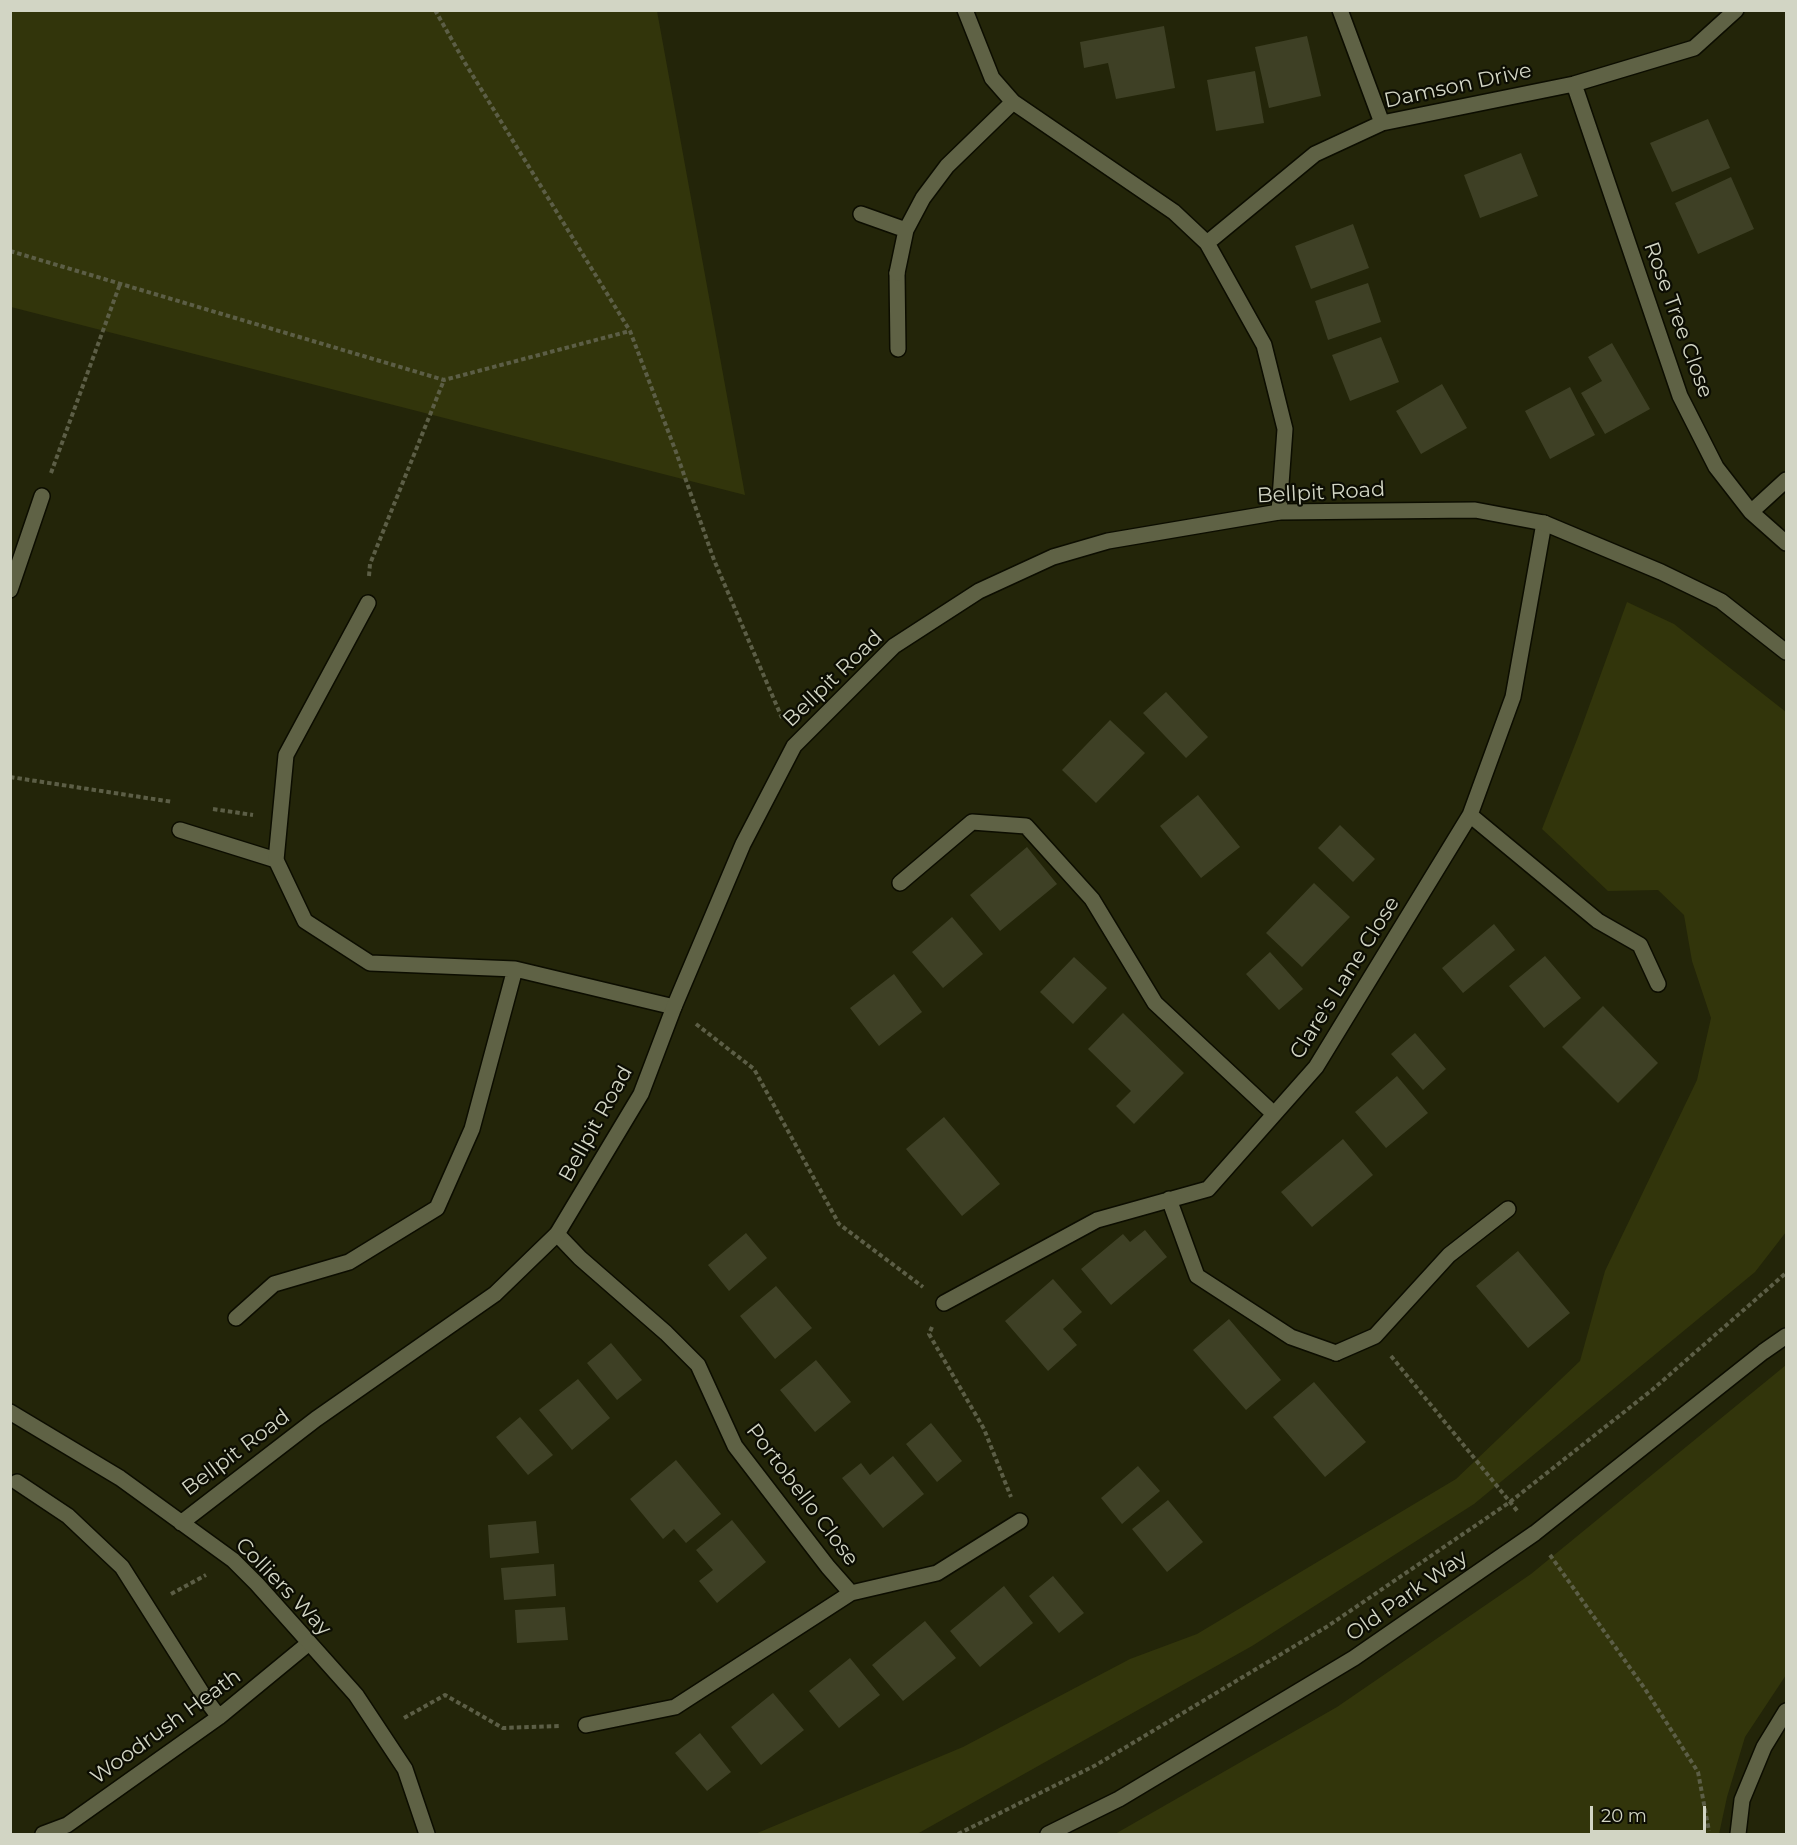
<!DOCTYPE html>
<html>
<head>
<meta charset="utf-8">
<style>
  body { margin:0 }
  #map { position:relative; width:1797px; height:1845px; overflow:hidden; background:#232509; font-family:Montserrat,sans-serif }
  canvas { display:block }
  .frame { position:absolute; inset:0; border:12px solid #d2d5c4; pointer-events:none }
  .scale { position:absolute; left:1590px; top:1806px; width:116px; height:27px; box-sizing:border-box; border:3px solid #d2d5c4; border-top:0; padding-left:8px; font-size:18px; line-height:21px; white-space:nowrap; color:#d2d5c4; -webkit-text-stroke:4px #0c0d03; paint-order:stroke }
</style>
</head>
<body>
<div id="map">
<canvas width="1797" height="1845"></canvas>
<div class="frame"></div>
<div class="scale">20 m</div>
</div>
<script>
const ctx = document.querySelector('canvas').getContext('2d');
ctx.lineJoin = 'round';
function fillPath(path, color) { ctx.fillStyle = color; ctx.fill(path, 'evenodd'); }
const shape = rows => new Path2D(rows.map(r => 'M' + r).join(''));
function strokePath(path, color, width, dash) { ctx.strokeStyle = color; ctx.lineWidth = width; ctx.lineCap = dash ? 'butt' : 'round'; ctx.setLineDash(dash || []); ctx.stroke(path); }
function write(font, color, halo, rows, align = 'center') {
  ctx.font = font + ' Montserrat,sans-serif'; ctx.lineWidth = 4.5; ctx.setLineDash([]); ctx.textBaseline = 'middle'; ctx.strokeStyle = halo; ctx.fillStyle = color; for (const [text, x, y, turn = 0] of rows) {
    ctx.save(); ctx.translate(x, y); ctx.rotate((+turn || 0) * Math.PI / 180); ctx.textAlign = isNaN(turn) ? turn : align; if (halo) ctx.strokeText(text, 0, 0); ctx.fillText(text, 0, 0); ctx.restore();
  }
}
const green = shape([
  [10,11,657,11,745,495,11,307],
  [1627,602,1674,624,1786,712,1786,1232,1755,1272,1474,1504,1252,1646,917,1834,755,1834,963,1747,1130,1659,1197,1634,1456,1479,1580,1361,1605,1271,1697,1080,1711,1018,1692,961,1684,915,1658,890,1608,891,1542,829,1578,737],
  [1786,1365,1786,1675,1745,1737,1727,1797,1719,1834,1115,1834,1337,1707,1531,1574]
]);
const building = shape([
  [1164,26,1175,88,1116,99,1108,63,1084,68,1080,42],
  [1307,36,1321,96,1269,108,1255,47],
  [1255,71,1264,123,1216,131,1207,80],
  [1708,119,1730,168,1672,192,1650,143],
  [1521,153,1538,196,1480,218,1464,175],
  [1731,177,1754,229,1698,254,1675,203],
  [1353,224,1369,268,1311,289,1295,246],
  [1368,283,1381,322,1328,340,1315,301],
  [1381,337,1399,382,1350,401,1332,355],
  [1612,343,1650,409,1605,434,1581,393,1602,381,1588,357],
  [1442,384,1467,428,1421,454,1396,411],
  [1570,387,1595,435,1550,459,1525,411],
  [1166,692,1208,737,1186,758,1143,713],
  [1110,720,1145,753,1096,803,1062,770],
  [1198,795,1240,847,1201,878,1160,826],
  [1340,825,1375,859,1353,882,1318,848],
  [1027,847,1057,884,1000,931,970,895],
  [1314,883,1350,917,1302,967,1266,933],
  [952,917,983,954,943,988,912,952],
  [1494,924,1515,950,1463,993,1442,968],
  [1270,952,1303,989,1279,1010,1246,974],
  [1545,956,1581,998,1544,1028,1509,986],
  [1074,957,1107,988,1073,1024,1040,992],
  [894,974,922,1012,879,1046,850,1008],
  [1603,1006,1658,1063,1618,1103,1562,1047],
  [1123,1013,1184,1073,1134,1124,1116,1106,1131,1091,1088,1049],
  [1415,1033,1446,1069,1423,1090,1391,1054],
  [1397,1076,1428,1113,1386,1148,1355,1112],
  [944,1117,1000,1184,962,1216,906,1149],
  [1343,1139,1373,1175,1312,1227,1281,1192],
  [1145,1230,1167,1257,1111,1305,1081,1269,1123,1234,1130,1242],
  [746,1233,767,1258,729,1291,708,1265],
  [1518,1251,1570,1313,1528,1348,1476,1286],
  [1053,1279,1082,1312,1063,1329,1077,1345,1048,1371,1005,1321],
  [776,1286,812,1328,775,1359,740,1316],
  [1229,1319,1281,1380,1246,1410,1193,1350],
  [611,1343,642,1380,617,1400,587,1363],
  [816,1360,851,1402,815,1432,780,1390],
  [578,1379,610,1418,572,1450,539,1410],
  [1314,1382,1366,1442,1325,1477,1273,1417],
  [520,1417,553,1455,528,1475,496,1437],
  [931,1423,962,1461,937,1482,906,1444],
  [893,1456,924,1494,883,1528,842,1478,861,1463,870,1475],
  [676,1460,721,1514,686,1543,674,1529,663,1539,630,1499],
  [1138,1466,1160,1491,1122,1524,1101,1498],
  [1168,1500,1203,1542,1167,1572,1132,1529],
  [732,1520,766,1562,717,1603,699,1581,713,1570,696,1550],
  [536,1521,539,1553,490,1558,488,1525],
  [554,1564,556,1596,504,1600,501,1568],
  [1053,1576,1084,1613,1059,1633,1029,1596],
  [1004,1586,1033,1623,980,1667,950,1631],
  [565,1607,568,1640,517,1643,515,1610],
  [925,1621,956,1658,903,1701,872,1665],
  [850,1658,880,1695,839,1728,809,1691],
  [773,1693,804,1730,761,1765,731,1727],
  [700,1733,731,1772,707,1791,675,1753]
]);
const path = shape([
  [435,10,465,63,630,331,676,452,714,560,782,718],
  [10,251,444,380,630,331],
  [51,473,120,284],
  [369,576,370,564,444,380],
  [10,777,173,802],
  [213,809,253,815],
  [696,1024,754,1069,839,1224,923,1287],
  [932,1327,929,1334,984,1429,1011,1497],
  [1391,1356,1519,1513],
  [1550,1555,1645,1689,1698,1772,1709,1831],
  [171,1594,206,1575],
  [404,1718,445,1695,503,1728,559,1726],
  [958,1834,1096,1765,1328,1626,1510,1502,1652,1390,1786,1273]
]);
const lane = shape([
  [897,273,898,349],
  [180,830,276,860],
  [1336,1353,1375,1336,1449,1255,1508,1209]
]);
const street = shape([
  [965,10,992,78,1013,102,1174,212,1207,243,1264,345,1285,429,1279,512],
  [1340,10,1382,123],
  [1574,84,1680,396,1716,467,1751,512,1786,543],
  [861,214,906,230,897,273],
  [906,230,923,198,947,166,1013,102],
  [1207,243,1315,154,1382,123,1574,84,1694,48,1736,10],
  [1751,512,1786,480],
  [10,590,42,496],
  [368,603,286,755,276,860,305,921,370,963,515,969,674,1007],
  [1470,815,1598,921,1640,945,1658,984],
  [900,883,972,822,1026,826,1092,899,1155,1003,1274,1114],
  [1169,1199,1197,1276,1291,1337,1336,1353],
  [557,1234,580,1258,666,1333,698,1365,735,1446,828,1567,851,1593,675,1707,586,1725],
  [944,1303,1097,1220,1208,1189,1316,1067,1470,815,1513,697,1544,523],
  [236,1318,274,1284,349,1262,437,1208,472,1129,515,969],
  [17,1482,68,1516,122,1567,207,1701,219,1717],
  [851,1593,937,1573,1020,1521],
  [43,1834,67,1825,219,1717,309,1643],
  [1738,1834,1742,1800,1764,1747,1786,1711]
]);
const secondary = shape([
  [10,1412,120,1478,233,1560,257,1584,356,1695,405,1769,427,1834],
  [181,1523,316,1419,495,1294,557,1234,641,1094,674,1007,743,844,794,746,894,646,979,591,1053,557,1108,541,1279,512,1475,510,1544,523,1661,572,1721,601,1786,652],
  [1048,1834,1119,1799,1354,1658,1535,1533,1763,1352,1786,1336]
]);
const streetNames = [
  ["Damson Drive",1458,86,-12],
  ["Rose Tree Close",1678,320,70],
  ["Bellpit Road",1321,493,-3],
  ["Bellpit Road",833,679,-44],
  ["Clare's Lane Close",1345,978,-58],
  ["Bellpit Road",596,1124,-61],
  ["Bellpit Road",236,1453,-37],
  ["Portobello Close",802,1495,53],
  ["Colliers Way",283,1587,46],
  ["Old Park Way",1407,1596,-35],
  ["Woodrush Heath",166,1727,-36]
];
fillPath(green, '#32350b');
fillPath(building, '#3e4025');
strokePath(lane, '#0c0d00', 18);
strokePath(street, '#0c0d00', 18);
strokePath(secondary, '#0c0d00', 18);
strokePath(path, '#5c5e46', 4, [4.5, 3]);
strokePath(lane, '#5f6245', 15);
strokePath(street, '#5f6245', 15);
strokePath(secondary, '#5f6245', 15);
write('21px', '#d2d5c4', '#0c0d03', streetNames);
</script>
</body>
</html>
